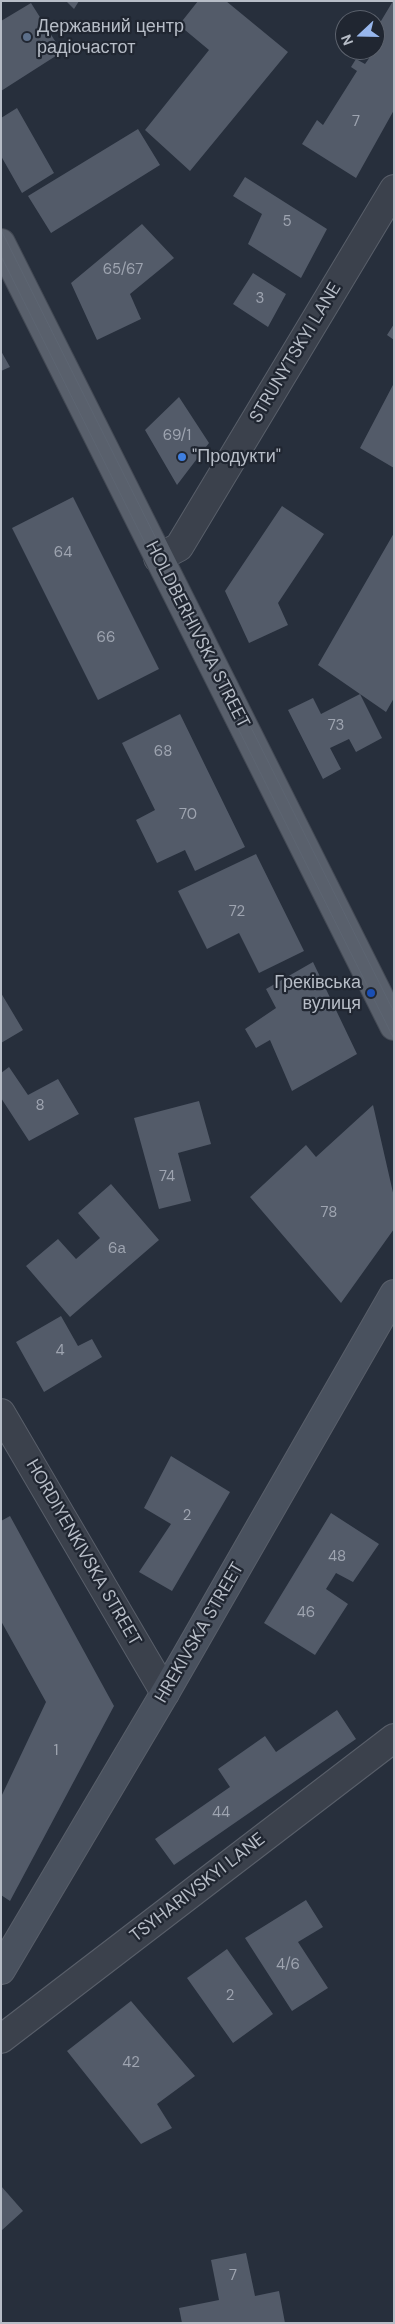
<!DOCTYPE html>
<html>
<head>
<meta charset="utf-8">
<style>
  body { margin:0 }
  #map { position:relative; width:395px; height:2324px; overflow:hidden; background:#272f3c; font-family:"DM Sans",sans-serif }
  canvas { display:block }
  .frame { position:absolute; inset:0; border:2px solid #b7bdc7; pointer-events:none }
  .north { position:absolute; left:335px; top:10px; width:50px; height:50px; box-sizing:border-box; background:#202631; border:1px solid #5c626d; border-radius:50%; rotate:249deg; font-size:14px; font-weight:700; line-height:20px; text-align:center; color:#b7bdc7 }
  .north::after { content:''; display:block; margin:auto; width:18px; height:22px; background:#97b6ec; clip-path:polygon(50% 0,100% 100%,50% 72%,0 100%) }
</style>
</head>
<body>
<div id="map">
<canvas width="395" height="2324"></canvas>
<div class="frame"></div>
<div class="north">N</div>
</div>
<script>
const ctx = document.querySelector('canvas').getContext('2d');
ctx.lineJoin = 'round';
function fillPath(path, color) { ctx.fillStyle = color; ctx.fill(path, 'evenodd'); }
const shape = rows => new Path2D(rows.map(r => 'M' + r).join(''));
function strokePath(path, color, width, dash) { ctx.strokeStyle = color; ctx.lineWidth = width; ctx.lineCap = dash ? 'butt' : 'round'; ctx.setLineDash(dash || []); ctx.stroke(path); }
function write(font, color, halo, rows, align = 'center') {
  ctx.font = font + ' "DM Sans",sans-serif'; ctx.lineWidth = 4.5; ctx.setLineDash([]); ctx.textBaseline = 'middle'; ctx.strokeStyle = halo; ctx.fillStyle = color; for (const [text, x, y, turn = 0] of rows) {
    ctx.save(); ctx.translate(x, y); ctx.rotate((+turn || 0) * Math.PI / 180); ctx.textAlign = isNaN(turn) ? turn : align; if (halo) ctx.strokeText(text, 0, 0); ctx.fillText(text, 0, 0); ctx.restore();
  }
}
const building = shape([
  [66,1,79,1,74,9],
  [198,1,226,1,288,52,190,171,145,130,209,50,179,25],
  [393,1,394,110,356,178,302,144,317,120,323,125,357,71,351,67,356,59,365,64,375,50,379,41,375,31],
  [31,3,62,52,1,91,1,21],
  [17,108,54,173,22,193,1,156,1,118],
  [138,129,160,165,51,233,28,196],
  [245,177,327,229,301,278,248,244,262,214,233,196],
  [142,224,174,258,130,294,141,319,97,340,71,283],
  [253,273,286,294,268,327,233,304],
  [394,324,394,340,387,335],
  [1,351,10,367,1,371],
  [394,383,394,468,360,448],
  [179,397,209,443,177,485,145,430],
  [73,497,159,669,98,700,12,528],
  [282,506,324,534,278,603,288,625,249,643,225,591],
  [394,533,394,698,386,712,318,665],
  [360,694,382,738,356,752,349,739,330,748,341,769,323,779,288,710,313,698,321,714],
  [180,714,245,847,195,871,185,850,157,863,136,820,155,810,122,743],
  [256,854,304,951,259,973,239,933,207,949,178,891],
  [313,962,357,1054,292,1091,270,1040,256,1048,245,1029,276,1008,266,989],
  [1,993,23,1030,1,1043],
  [9,1067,28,1095,58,1079,79,1114,29,1141,1,1098,1,1073],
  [199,1101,211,1144,178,1153,191,1201,159,1209,134,1118],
  [373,1105,394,1197,394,1229,341,1303,250,1197,306,1145,316,1157],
  [111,1184,159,1240,70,1317,26,1266,58,1239,76,1259,100,1238,78,1213],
  [61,1316,78,1346,92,1339,102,1357,44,1392,16,1342],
  [171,1456,230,1492,172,1591,139,1572,171,1524,144,1508],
  [331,1513,379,1544,353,1582,336,1573,326,1589,348,1604,315,1655,264,1623],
  [10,1516,114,1706,10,1901,1,1895,1,1797,46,1702,1,1621,1,1521],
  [337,1710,356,1739,174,1865,155,1839,230,1787,218,1769,265,1736,276,1752],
  [306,1900,323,1927,298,1942,328,1988,292,2011,245,1938],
  [227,1949,273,2014,233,2043,187,1978],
  [131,2001,195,2076,157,2104,172,2128,141,2144,67,2051],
  [1,2186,23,2211,1,2231],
  [246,2253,255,2296,279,2291,285,2323,182,2323,179,2308,219,2300,211,2260]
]);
const street = shape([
  [158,558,179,547,394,189],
  [1,1413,165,1693],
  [1,2039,394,1738]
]);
const secondary = shape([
  [1,1970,165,1693,394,1294]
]);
const primary = shape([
  [1,243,394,1026]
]);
const tram = shape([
  [1,230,394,1012],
  [1,256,394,1039]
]);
const markers = [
  [27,37,5,"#5c6f8a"],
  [182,457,5,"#3f7fe0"],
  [371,993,5,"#1a4fb4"]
];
const numberNames = [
  ["7",356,122],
  ["5",287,222],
  ["65/67",123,270],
  ["3",260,299],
  ["69/1",177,436],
  ["64",63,553],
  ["66",106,638],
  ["73",336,726],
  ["68",163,752],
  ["70",188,815],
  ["72",237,912],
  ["8",40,1106],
  ["74",167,1177],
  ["78",329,1213],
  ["6а",117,1249],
  ["4",60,1351],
  ["2",187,1516],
  ["48",337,1557],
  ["46",306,1613],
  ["1",56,1751],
  ["44",221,1813],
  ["4/6",288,1965],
  ["2",230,1996],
  ["42",131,2063],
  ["7",233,2276]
];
const poiNames = [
  ["Державний центр",37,27],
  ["радіочастот",37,48],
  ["\"Продукти\"",192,457],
  ["Греківська",361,983,"right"],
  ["вулиця",361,1004,"right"]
];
const streetNames = [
  ["STRUNYTSKYI LANE",296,353,-59],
  ["HOLDBERHIVSKA STREET",197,635,63],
  ["HORDIYENKIVSKA STREET",83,1553,60],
  ["HREKIVSKA STREET",200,1633,-60],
  ["TSYHARIVSKYI LANE",198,1888,-38]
];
fillPath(building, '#535b69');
strokePath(street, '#595f6a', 30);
strokePath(secondary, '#595f6a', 30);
strokePath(primary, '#444a55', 30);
strokePath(street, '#3b414c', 28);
strokePath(secondary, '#49515e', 28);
strokePath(primary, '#59606c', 28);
strokePath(tram, '#5d6572', 1);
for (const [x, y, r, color] of markers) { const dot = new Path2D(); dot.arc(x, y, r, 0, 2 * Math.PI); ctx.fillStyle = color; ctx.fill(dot); strokePath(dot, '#202631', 2); }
write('15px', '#9ea4b0', null, numberNames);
write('18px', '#b7bdc7', '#202631', poiNames, 'left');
write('18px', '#b7bdc7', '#202631', streetNames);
</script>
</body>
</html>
